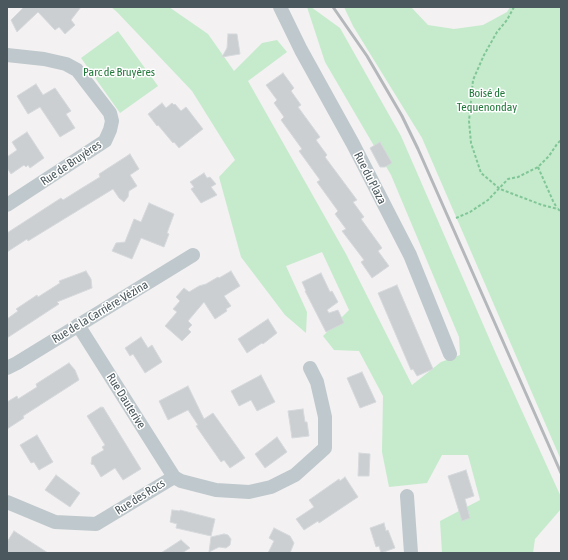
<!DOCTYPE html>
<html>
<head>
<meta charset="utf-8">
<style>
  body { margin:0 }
  #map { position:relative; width:568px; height:560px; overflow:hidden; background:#f3f1f2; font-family:"Asap Condensed",sans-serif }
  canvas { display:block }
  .frame { position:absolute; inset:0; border:8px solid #4b585d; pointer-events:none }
</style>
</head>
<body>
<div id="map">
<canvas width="568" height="560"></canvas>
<div class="frame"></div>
</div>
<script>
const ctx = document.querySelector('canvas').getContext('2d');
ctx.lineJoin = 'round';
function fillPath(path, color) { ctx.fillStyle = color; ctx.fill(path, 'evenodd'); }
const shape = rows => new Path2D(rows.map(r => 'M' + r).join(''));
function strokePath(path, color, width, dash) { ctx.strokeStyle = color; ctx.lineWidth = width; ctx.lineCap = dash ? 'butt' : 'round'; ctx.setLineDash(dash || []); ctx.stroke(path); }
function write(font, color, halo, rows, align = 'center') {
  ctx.font = font + ' "Asap Condensed",sans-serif'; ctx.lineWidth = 3; ctx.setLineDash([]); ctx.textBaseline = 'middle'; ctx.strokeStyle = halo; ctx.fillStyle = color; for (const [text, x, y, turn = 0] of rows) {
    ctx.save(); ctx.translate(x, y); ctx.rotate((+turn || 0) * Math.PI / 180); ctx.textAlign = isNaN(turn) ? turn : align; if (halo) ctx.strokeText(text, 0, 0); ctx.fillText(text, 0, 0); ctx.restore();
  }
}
const green = shape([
  [111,7,169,7,208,34,234,71,262,43,277,40,287,52,248,81,346,254,412,385,441,362,460,355,459,337,391,175,325,62,307,7,311,7,340,28,401,136,496,354,561,497,561,509,535,539,533,553,442,553,440,521,480,500,468,455,442,455,427,483,389,487,382,452,383,396,359,351,334,350,323,336,349,310,322,252,286,266,307,312,306,333,285,315,241,257,219,177,235,160,192,91,117,12],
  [344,7,411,7,428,25,454,29,483,25,507,12,510,7,561,7,561,460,422,138,353,26],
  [118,31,158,86,120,113,81,58]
]);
const building = shape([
  [24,7,81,7,71,20,75,25,65,34,59,27,55,30,38,12,17,32,11,20,24,7],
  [228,34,237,34,240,54,222,57,227,48,228,34],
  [283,73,294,88,291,91,301,105,298,107,320,137,316,140,327,155,325,157,357,200,353,202,364,217,361,219,382,248,378,251,389,266,372,278,361,262,364,260,342,231,346,229,335,214,338,211,317,182,320,180,299,151,302,149,281,120,284,117,274,103,277,100,266,85,283,73],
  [36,84,43,95,55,88,71,111,66,114,75,128,60,137,40,107,28,114,17,96,36,84],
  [162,103,166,108,172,103,174,105,175,104,181,111,186,107,203,129,179,148,174,142,173,143,158,125,157,126,148,114,162,103],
  [27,132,44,158,30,168,28,165,26,167,24,165,11,174,7,168,7,157,17,150,12,142,27,132],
  [380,142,392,163,385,167,380,167,370,148,380,142],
  [130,154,139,169,130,175,137,186,129,191,128,197,124,202,119,198,113,189,28,241,27,239,7,252,7,233,61,198,63,200,82,188,100,177,99,174,130,154],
  [204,173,207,178,210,177,216,184,211,187,217,195,201,203,191,189,194,187,190,182,204,173],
  [149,203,174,214,167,233,169,234,164,247,141,238,132,259,112,251,116,243,125,242,134,219,141,222,149,203],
  [86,271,91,279,92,288,57,302,59,304,7,338,7,319,18,311,16,309,37,295,38,297,60,283,59,281,86,271],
  [231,271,240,286,224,296,231,306,226,309,227,311,215,319,204,302,188,321,192,325,188,329,191,332,182,341,165,326,177,312,173,309,180,301,176,297,184,288,189,292,199,286,206,284,218,277,219,278,231,271],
  [321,273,330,292,332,291,338,302,327,310,329,313,338,310,344,323,326,332,305,291,306,291,302,282,321,273],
  [397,285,433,369,417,376,413,369,411,370,378,293,397,285],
  [268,319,277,333,263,344,262,343,247,353,238,339,268,319],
  [141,337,148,348,152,345,162,362,145,373,133,354,130,356,125,348,141,337],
  [69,363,75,370,79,380,23,416,24,418,7,429,7,402,17,396,18,399,37,387,36,384,69,363],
  [362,372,376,402,360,408,347,378,362,372],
  [261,375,275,402,257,411,251,400,239,406,231,391,261,375],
  [188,386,204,419,213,413,245,458,230,468,224,460,221,462,196,426,198,425,188,410,168,420,159,401,188,386],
  [101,407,101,408,103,407,141,469,123,480,115,468,101,477,94,465,91,464,92,457,104,450,102,447,105,445,87,416,101,407],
  [303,409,305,422,307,422,309,436,292,438,288,411,303,409],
  [37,435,53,462,39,470,34,462,31,463,20,445,37,435],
  [277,437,287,452,265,468,255,454,277,437],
  [359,453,370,454,369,476,358,476,359,453],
  [466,470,474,496,465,499,470,518,462,521,448,476,466,470],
  [56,475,80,493,70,507,45,490,56,475],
  [345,477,358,497,319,523,318,521,304,530,296,519,314,507,309,500,339,479,340,481,345,477],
  [172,510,180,511,180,510,215,519,211,536,176,528,177,524,170,522,172,510],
  [384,523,386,531,388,530,395,548,381,553,379,546,376,547,370,528,384,523],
  [274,528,290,536,294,543,290,553,268,553,274,541,269,538,274,528],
  [14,531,48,553,7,553,7,542,14,531],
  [224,534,228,535,231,539,230,545,226,548,219,547,209,552,211,537,224,534],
  [181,540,190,548,182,553,161,553,181,540]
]);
const path = shape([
  [514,7,507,20,497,32,484,55,473,80,469,121,471,143,481,173,500,189,542,205,558,209,561,212],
  [561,16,561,24],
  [538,167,553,201,557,208],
  [456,218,470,212,488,200,508,179,518,177,538,167,549,156,557,144,561,140],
  [561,553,561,552]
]);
const street = shape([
  [280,7,301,50,353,144,410,255,450,354],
  [7,55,44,59,66,64,77,70,110,113,112,121,110,130,105,141,7,205],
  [78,325,174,477,181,481,216,490,249,492,271,487,295,475,325,448,325,417,317,382,310,368],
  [7,368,17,363,193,255],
  [407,496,411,553],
  [7,502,55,522,96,524,174,477]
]);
const rail = shape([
  [333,7,367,56,402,116,418,149,561,473]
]);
const parkNames = [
  ["Parc de Bruyères",119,72],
  ["Boisé de",487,93],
  ["Tequenonday",487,107]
];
const streetNames = [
  ["Rue de Bruyères",71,163,-34],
  ["Rue du Plaza",370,178,63],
  ["Rue de la Carrière-Vézina",100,312,-31],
  ["Rue Dauterive",126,401,58],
  ["Rue des Rocs",140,497,-32]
];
fillPath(green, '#c5ebcc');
fillPath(building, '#cccfd2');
strokePath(building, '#d6d9dc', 1);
strokePath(path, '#81c696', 2, [3, 2]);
strokePath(street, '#bfc8cc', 14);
strokePath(rail, '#b4b8bb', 3);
write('12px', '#22783b', '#fff', parkNames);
write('12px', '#4b585d', '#fff', streetNames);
</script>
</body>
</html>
